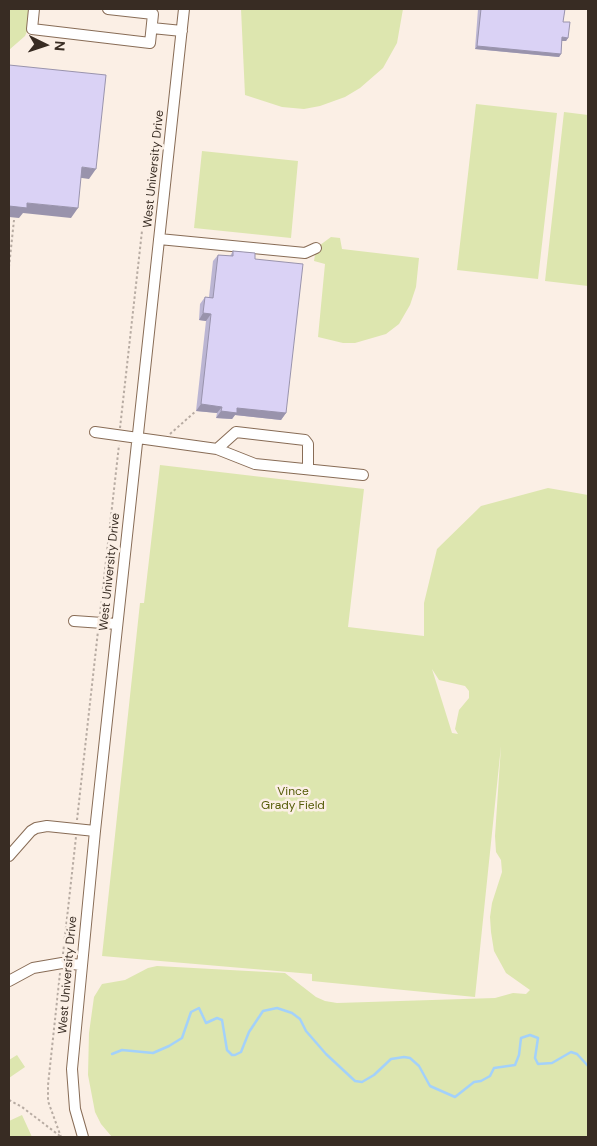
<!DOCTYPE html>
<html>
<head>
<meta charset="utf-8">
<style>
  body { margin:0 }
  #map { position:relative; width:597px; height:1146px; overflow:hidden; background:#fbefe5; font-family:"DM Sans",sans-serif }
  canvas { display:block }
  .frame { position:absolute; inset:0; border:10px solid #382c23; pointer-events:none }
  .north { position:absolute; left:20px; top:20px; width:50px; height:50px; -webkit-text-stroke:4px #fbefe5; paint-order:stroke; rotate:94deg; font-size:14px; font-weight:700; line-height:20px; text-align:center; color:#382c23 }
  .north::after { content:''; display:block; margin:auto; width:18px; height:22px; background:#382c23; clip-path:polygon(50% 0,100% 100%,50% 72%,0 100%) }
</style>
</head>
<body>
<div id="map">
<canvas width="597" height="1146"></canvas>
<div class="frame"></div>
<div class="north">N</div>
</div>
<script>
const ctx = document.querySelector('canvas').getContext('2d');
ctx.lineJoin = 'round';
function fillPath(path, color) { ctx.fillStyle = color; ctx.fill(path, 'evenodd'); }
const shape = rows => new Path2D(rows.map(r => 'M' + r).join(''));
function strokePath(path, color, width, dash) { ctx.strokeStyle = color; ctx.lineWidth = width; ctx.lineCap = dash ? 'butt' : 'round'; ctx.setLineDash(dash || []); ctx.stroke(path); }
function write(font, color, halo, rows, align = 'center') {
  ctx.font = font + ' "DM Sans",sans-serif'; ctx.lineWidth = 5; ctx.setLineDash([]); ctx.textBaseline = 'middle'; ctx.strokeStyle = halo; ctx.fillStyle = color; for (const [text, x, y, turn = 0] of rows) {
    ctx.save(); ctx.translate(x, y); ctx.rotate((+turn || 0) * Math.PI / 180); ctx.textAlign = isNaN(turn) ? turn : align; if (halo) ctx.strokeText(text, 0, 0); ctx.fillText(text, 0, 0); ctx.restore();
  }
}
const green = shape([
  [9,9,32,9,29,27,25,36,9,50],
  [241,9,403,9,397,43,383,68,360,88,345,97,320,106,304,109,282,107,245,95],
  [476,104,557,113,538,279,457,270],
  [564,112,588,115,588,286,545,281],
  [202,151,298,161,291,238,194,228],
  [331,237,340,238,342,249,419,258,416,287,410,305,399,324,386,334,355,343,343,343,318,337,325,264,314,261,316,248],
  [160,465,364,489,348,627,424,636,424,603,437,549,481,506,548,488,588,495,588,1137,112,1137,101,1124,95,1112,88,1075,89,1033,94,997,102,984,125,980,148,968,157,966,285,973,316,997,325,1001,337,1003,495,998,513,993,526,994,530,990,506,973,494,951,491,932,490,917,492,903,502,872,501,860,496,852,495,836,501,746,475,997,312,981,312,974,102,956,140,603,144,603],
  [432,669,439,680,465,686,469,691,469,698,459,710,455,729,458,734,452,733],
  [17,1055,25,1067,9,1078,9,1060],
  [22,1115,32,1137,9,1137,9,1121]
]);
const stream = shape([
  [112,1054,122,1050,153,1053,169,1046,182,1038,191,1012,199,1008,206,1023,217,1018,222,1020,227,1050,232,1055,235,1055,241,1052,249,1032,263,1011,277,1008,292,1013,300,1019,306,1031,326,1054,355,1081,362,1082,374,1075,391,1059,404,1057,410,1058,419,1066,430,1086,455,1097,474,1082,481,1081,490,1076,494,1068,515,1065,519,1055,521,1038,530,1035,538,1038,535,1058,538,1064,552,1063,571,1052,577,1054,588,1066]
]);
const path = shape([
  [9,267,14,220],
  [120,428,142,231],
  [170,434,196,411],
  [100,614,119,445],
  [77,820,98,631],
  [63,954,76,837],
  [60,973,48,1085,48,1101,61,1137],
  [9,1100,22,1107,60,1136]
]);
const minor = shape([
  [34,9,32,29,150,43,153,14,108,9],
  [152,28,182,31],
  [159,239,305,253,316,248],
  [95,432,217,449,255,464,363,475],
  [217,449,236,432,305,440,308,444,308,469],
  [74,621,117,624],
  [9,856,31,831,36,828,47,826,95,831],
  [9,981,33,968,62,963,82,965],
  [83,1137,75,1109,72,1069,95,831,184,9]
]);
const wall = shape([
  [478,9,565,9,563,22,568,38,566,41,562,41,561,54,559,57,475,49],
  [233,251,255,259,286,413,281,420,235,415,232,419,216,418,217,413,196,411,206,321,199,320,200,304,205,297,209,297,213,261,218,255,230,256]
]);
const shadedWall = shape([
  [562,37,568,38,566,41,560,41],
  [477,46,561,54,559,57,475,49],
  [82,167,96,169,89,179,75,177],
  [27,203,78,208,71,218,23,213,19,218,9,217,9,206],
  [203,313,211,314,206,321,199,320],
  [201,404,222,407,217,413,196,411],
  [237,408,286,413,281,420,235,415,232,419,216,418,221,411]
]);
const building = shape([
  [481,9,565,9,563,22,570,22,568,38,562,37,561,54,477,46,481,9],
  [9,65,106,75,96,169,82,167,78,208,27,203,27,208,9,206,9,65],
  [233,251,255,253,255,259,303,264,286,413,237,408,237,413,221,411,222,407,201,404,211,314,203,313,205,297,213,298,218,255,233,256,233,251]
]);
const streetNames = [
  ["West University Drive",154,169,-84],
  ["West University Drive",110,572,-84],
  ["West University Drive",68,975,-85]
];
const parkNames = [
  ["Vince",293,792],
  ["Grady Field",293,806]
];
fillPath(green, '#dde6af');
strokePath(stream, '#a3d1fa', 2.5);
strokePath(minor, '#886c56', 12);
strokePath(path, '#b8aca3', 2, [2.5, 2.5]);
strokePath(minor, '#fff', 10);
fillPath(wall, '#bbb5d3');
fillPath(shadedWall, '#9993ac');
fillPath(building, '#dad2f5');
strokePath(building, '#9993ac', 1);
write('12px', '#382c23', '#fbefe5', streetNames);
write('12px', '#555c09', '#fbefe5', parkNames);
</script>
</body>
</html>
